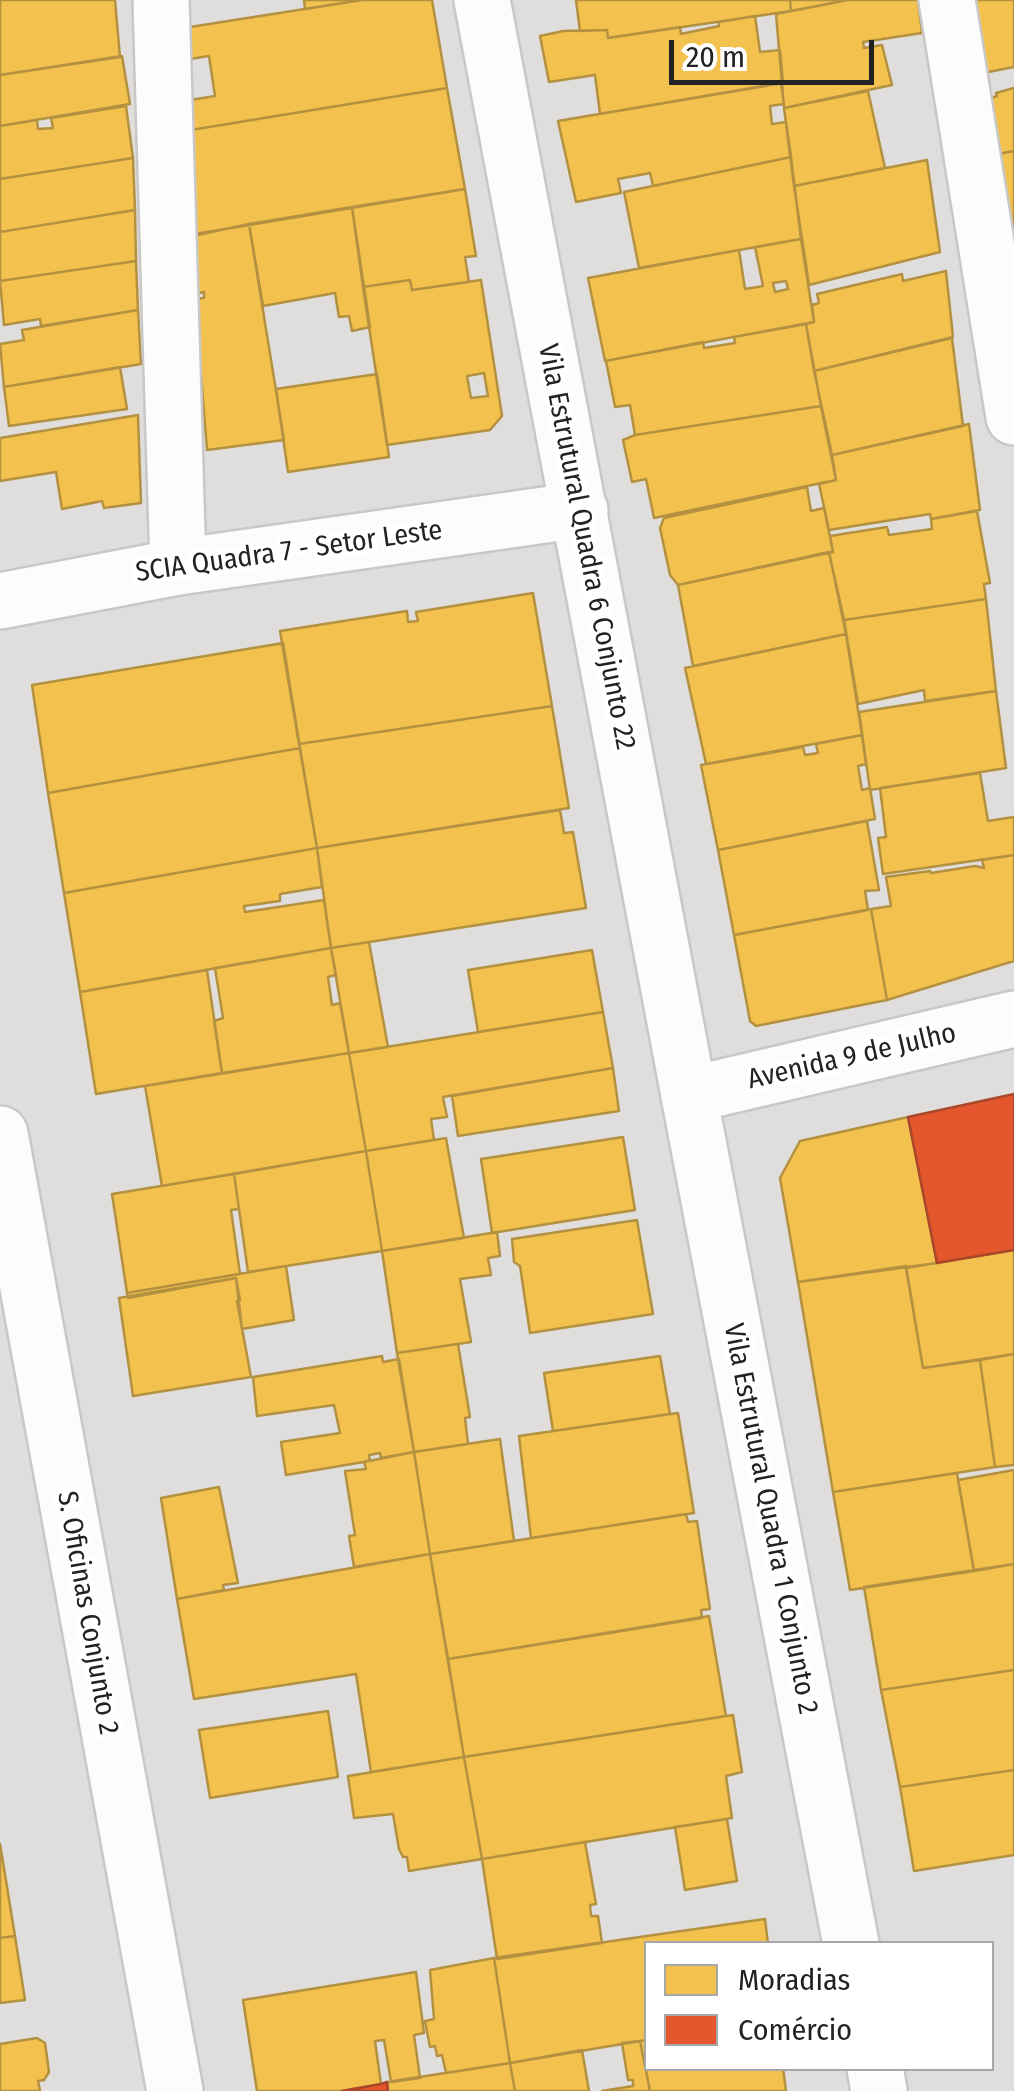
<!DOCTYPE html>
<html>
<head>
<meta charset="utf-8">
<style>
  body { margin:0 }
  #map { position:relative; width:1014px; height:2091px; overflow:hidden; background:#f0eeeb; font-family:"Fira Sans Condensed",sans-serif }
  canvas { display:block }
  .legend { position:absolute; left:644px; top:1941px; width:350px; height:130px; box-sizing:border-box; background:#fff; border:2px solid #a7a7a7; margin:0; padding:12px 18px; list-style:none; font-size:30px; color:#222 }
  .legend li { display:flex; align-items:center; gap:20px; height:50px }
  .legend b { width:50px; border:2px solid #a7a7a7 }
  .scale { position:absolute; left:669px; top:40px; width:205px; height:45px; box-sizing:border-box; border:5px solid #222; border-top:0; padding-left:12px; font-size:30px; line-height:35px; white-space:nowrap; color:#222; -webkit-text-stroke:8px #fff; paint-order:stroke }
</style>
</head>
<body>
<div id="map">
<canvas width="1014" height="2091"></canvas>
<ul class="legend">
<li><b style="height:28px;background:#f2c14e"></b>Moradias</li>
<li><b style="height:28px;background:#e4572e"></b>Comércio</li>
</ul>
<div class="scale">20 m</div>
</div>
<script>
const ctx = document.querySelector('canvas').getContext('2d');
ctx.lineJoin = 'round';
function fillPath(path, color) { ctx.fillStyle = color; ctx.fill(path, 'evenodd'); }
const shape = rows => new Path2D(rows.map(r => 'M' + r).join(''));
function strokePath(path, color, width, dash) { ctx.strokeStyle = color; ctx.lineWidth = width; ctx.lineCap = dash ? 'butt' : 'round'; ctx.setLineDash(dash || []); ctx.stroke(path); }
function write(font, color, halo, rows, align = 'center') {
  ctx.font = font + ' "Fira Sans Condensed",sans-serif'; ctx.lineWidth = 10; ctx.setLineDash([]); ctx.textBaseline = 'middle'; ctx.strokeStyle = halo; ctx.fillStyle = color; for (const [text, x, y, turn = 0] of rows) {
    ctx.save(); ctx.translate(x, y); ctx.rotate((+turn || 0) * Math.PI / 180); ctx.textAlign = isNaN(turn) ? turn : align; if (halo) ctx.strokeText(text, 0, 0); ctx.fillText(text, 0, 0); ctx.restore();
  }
}
const residential = shape([
  [0,0,1014,0,1014,2091,0,2091],
  [646,1944,992,1944,992,2068,646,2068]
]);
const homes = shape([
  [0,0,115,0,120,57,0,75,0,0],
  [304,0,362,0,305,9,304,0],
  [362,0,432,0,447,88,191,130,190,100,215,96,209,56,190,59,190,27,362,0],
  [576,0,790,0,791,11,608,38,607,30,580,31,576,0],
  [790,0,848,0,791,11,790,0],
  [848,0,918,0,922,33,863,42,864,48,882,45,892,85,784,108,776,14,848,0],
  [970,0,1014,0,1014,67,983,73,970,0],
  [755,16,760,52,780,50,783,83,600,114,595,75,549,82,540,36,563,31,607,30,608,38,680,27,681,34,719,26,719,22,755,16],
  [122,56,130,104,0,126,0,75,122,56],
  [781,83,784,104,770,106,772,124,786,122,791,157,653,186,650,173,618,179,621,193,576,202,558,121,781,83],
  [447,88,465,189,195,234,191,130,447,88],
  [1014,88,1014,151,998,154,991,98,997,96,996,93,1014,88],
  [868,91,885,168,794,186,784,108,868,91],
  [126,106,133,158,0,179,0,126,37,120,38,129,53,128,51,118,126,106],
  [1014,151,1014,240,1008,241,998,154,1014,151],
  [791,157,801,239,639,268,624,192,791,157],
  [133,158,135,210,0,232,0,179,133,158],
  [927,160,940,252,809,285,794,186,927,160],
  [465,189,476,256,465,257,469,282,412,290,410,280,363,287,352,207,465,189],
  [352,207,370,327,352,331,349,316,339,317,335,293,263,306,249,224,352,207],
  [135,210,136,261,0,281,0,232,135,210],
  [249,224,284,440,207,450,195,299,204,298,204,292,199,293,196,287,193,236,249,224],
  [801,239,814,322,605,361,588,278,739,250,745,289,763,286,755,247,801,239],
  [786,281,788,289,775,292,773,283,786,281],
  [136,261,138,310,41,326,40,319,4,325,0,281,136,261],
  [946,271,953,337,814,371,806,324,814,322,812,305,819,303,817,294,902,274,903,281,946,271],
  [410,280,412,290,481,280,502,416,490,430,387,445,363,287,410,280],
  [484,373,488,396,471,398,467,376,484,373],
  [138,310,141,364,4,387,0,344,24,340,22,330,138,310],
  [806,324,821,406,635,435,630,405,615,407,606,361,703,342,704,348,735,343,734,337,806,324],
  [952,338,963,426,832,455,814,371,952,338],
  [120,367,127,409,9,426,4,387,120,367],
  [377,374,389,457,288,472,276,389,377,374],
  [821,406,836,480,654,518,646,479,632,482,623,440,635,435,821,406],
  [138,415,141,503,104,508,102,501,62,509,56,472,0,481,0,438,138,415],
  [969,424,980,510,931,519,930,514,829,530,819,484,836,480,832,455,969,424],
  [807,487,811,511,824,508,833,552,678,585,670,575,660,528,664,518,807,487],
  [977,511,990,583,984,584,986,599,844,620,829,552,833,552,830,536,887,527,889,535,932,529,931,519,977,511],
  [829,552,846,634,693,666,678,585,829,552],
  [533,593,552,706,299,744,280,631,407,611,408,622,418,621,416,612,533,593],
  [986,599,996,691,925,701,924,690,858,704,844,620,986,599],
  [846,634,862,735,706,764,685,668,846,634],
  [283,643,300,748,48,793,32,685,283,643],
  [996,691,1006,768,870,790,859,712,996,691],
  [552,706,569,808,317,848,299,744,552,706],
  [862,735,866,764,858,766,862,790,870,788,875,819,718,850,701,765,803,747,805,755,818,753,816,744,862,735],
  [300,748,317,848,64,893,48,793,300,748],
  [980,773,988,821,1014,817,1014,855,883,874,878,838,886,837,880,788,980,773],
  [560,810,564,833,573,832,586,908,331,948,317,848,560,810],
  [867,821,879,890,865,891,868,910,734,935,718,850,867,821],
  [317,848,322,887,280,894,280,901,244,906,245,912,324,900,331,948,80,992,64,893,317,848],
  [1014,855,1014,961,887,1000,871,909,891,906,886,877,930,871,931,873,975,866,984,868,982,860,1014,855],
  [871,909,887,1000,756,1026,750,1021,734,935,871,909],
  [369,942,388,1047,349,1053,331,948,369,942],
  [331,948,336,975,328,977,332,1005,340,1003,349,1053,222,1073,214,1021,223,1018,215,968,331,948],
  [592,950,603,1012,478,1032,468,970,592,950],
  [207,970,222,1073,96,1094,80,992,207,970],
  [603,1012,613,1068,443,1097,447,1117,431,1119,434,1140,366,1151,349,1053,603,1012],
  [349,1053,366,1151,162,1186,145,1086,349,1053],
  [613,1068,619,1111,458,1136,452,1096,613,1068],
  [908,1117,937,1263,798,1282,780,1178,800,1141,908,1117],
  [623,1137,635,1210,492,1233,481,1159,623,1137],
  [446,1138,464,1238,382,1251,366,1151,446,1138],
  [366,1151,382,1251,248,1272,234,1174,366,1151],
  [234,1174,239,1209,231,1210,240,1274,127,1293,112,1194,234,1174],
  [637,1220,653,1314,530,1333,520,1266,514,1262,512,1239,637,1220],
  [497,1232,500,1256,488,1258,491,1275,460,1279,471,1342,397,1353,382,1251,497,1232],
  [1014,1250,1014,1354,923,1368,906,1268,1014,1250],
  [286,1266,294,1320,242,1329,236,1278,128,1298,127,1293,286,1266],
  [906,1266,923,1368,980,1360,995,1467,833,1492,798,1282,906,1266],
  [236,1278,240,1300,237,1301,251,1377,133,1396,119,1298,236,1278],
  [458,1344,470,1417,465,1418,468,1444,414,1452,397,1353,458,1344],
  [1014,1354,1014,1465,995,1467,980,1360,1014,1354],
  [382,1356,383,1362,399,1359,414,1452,381,1458,380,1453,369,1455,370,1460,364,1462,286,1475,281,1442,340,1433,334,1405,257,1416,253,1377,382,1356],
  [660,1356,670,1414,553,1431,544,1373,660,1356],
  [678,1413,694,1513,531,1538,519,1436,678,1413],
  [500,1439,514,1541,430,1554,414,1452,500,1439],
  [414,1452,430,1554,354,1567,349,1536,355,1535,345,1471,366,1469,364,1462,414,1452],
  [1014,1470,1014,1564,974,1571,958,1480,1014,1470],
  [957,1473,974,1571,850,1590,833,1492,957,1473],
  [219,1487,238,1583,223,1585,224,1590,177,1599,161,1498,219,1487],
  [686,1514,688,1522,697,1521,710,1609,701,1610,702,1618,448,1659,430,1554,686,1514],
  [430,1554,464,1757,371,1772,356,1674,194,1699,177,1599,430,1554],
  [1014,1564,1014,1670,881,1690,864,1587,1014,1564],
  [709,1616,726,1716,464,1757,448,1659,709,1616],
  [1014,1670,1014,1770,900,1787,881,1690,1014,1670],
  [328,1711,338,1777,210,1798,199,1730,328,1711],
  [733,1715,742,1772,726,1776,732,1818,482,1859,464,1757,733,1715],
  [464,1757,482,1859,409,1871,407,1857,403,1857,399,1849,393,1814,354,1818,348,1776,464,1757],
  [1014,1770,1014,1855,914,1871,900,1787,1014,1770],
  [727,1819,737,1881,685,1890,675,1827,727,1819],
  [585,1842,596,1904,590,1905,591,1916,598,1916,602,1943,497,1959,482,1859,585,1842],
  [0,1844,15,1936,0,1938,0,1844],
  [765,1919,768,1944,646,1944,646,2040,510,2063,494,1958,765,1919],
  [15,1936,25,2000,0,2003,0,1938,15,1936],
  [494,1958,510,2063,446,2073,442,2055,437,2056,435,2046,430,2047,425,2021,434,2019,430,1970,494,1958],
  [416,1972,424,2033,414,2035,420,2078,391,2082,384,2040,375,2041,381,2084,342,2091,257,2091,243,2000,416,1972],
  [37,2038,45,2043,49,2072,44,2080,38,2081,40,2091,0,2091,0,2044,37,2038],
  [646,2040,646,2068,783,2068,786,2091,650,2091,640,2041,646,2040],
  [640,2041,650,2091,602,2091,633,2086,633,2080,628,2080,622,2043,640,2041],
  [582,2050,589,2091,515,2091,510,2063,582,2050],
  [510,2063,515,2091,388,2091,387,2082,510,2063]
]);
const shops = shape([
  [1014,1094,1014,1250,937,1263,908,1117,1014,1094],
  [387,2082,388,2091,342,2091,381,2084,387,2082]
]);
const minor = shape([
  [161,0,178,567],
  [482,0,689,1095],
  [947,0,1014,417],
  [0,601,178,567,580,510],
  [0,1134,175,2091]
]);
const tertiary = shape([
  [851,1944,689,1095,1014,1019],
  [875,2068,879,2091]
]);
const streetNames = [
  ["Vila Estrutural Quadra 6 Conjunto 22",586,547,79],
  ["SCIA Quadra 7 - Setor Leste",289,552,-8],
  ["Avenida 9 de Julho",852,1057,-13],
  ["Vila Estrutural Quadra 1 Conjunto 2",770,1519,79],
  ["S. Oficinas Conjunto 2",87,1613,80]
];
fillPath(residential, '#dfdedc');
fillPath(homes, '#f2c14e');
strokePath(homes, '#b49141', 2.5);
fillPath(shops, '#e4572e');
strokePath(shops, '#aa472a', 2.5);
strokePath(minor, '#c9c8c7', 60);
strokePath(tertiary, '#c9c8c7', 60);
strokePath(minor, '#fdfcfc', 55);
strokePath(tertiary, '#fdfcfc', 55);
write('28px', '#222', '#fff', streetNames);
</script>
</body>
</html>
